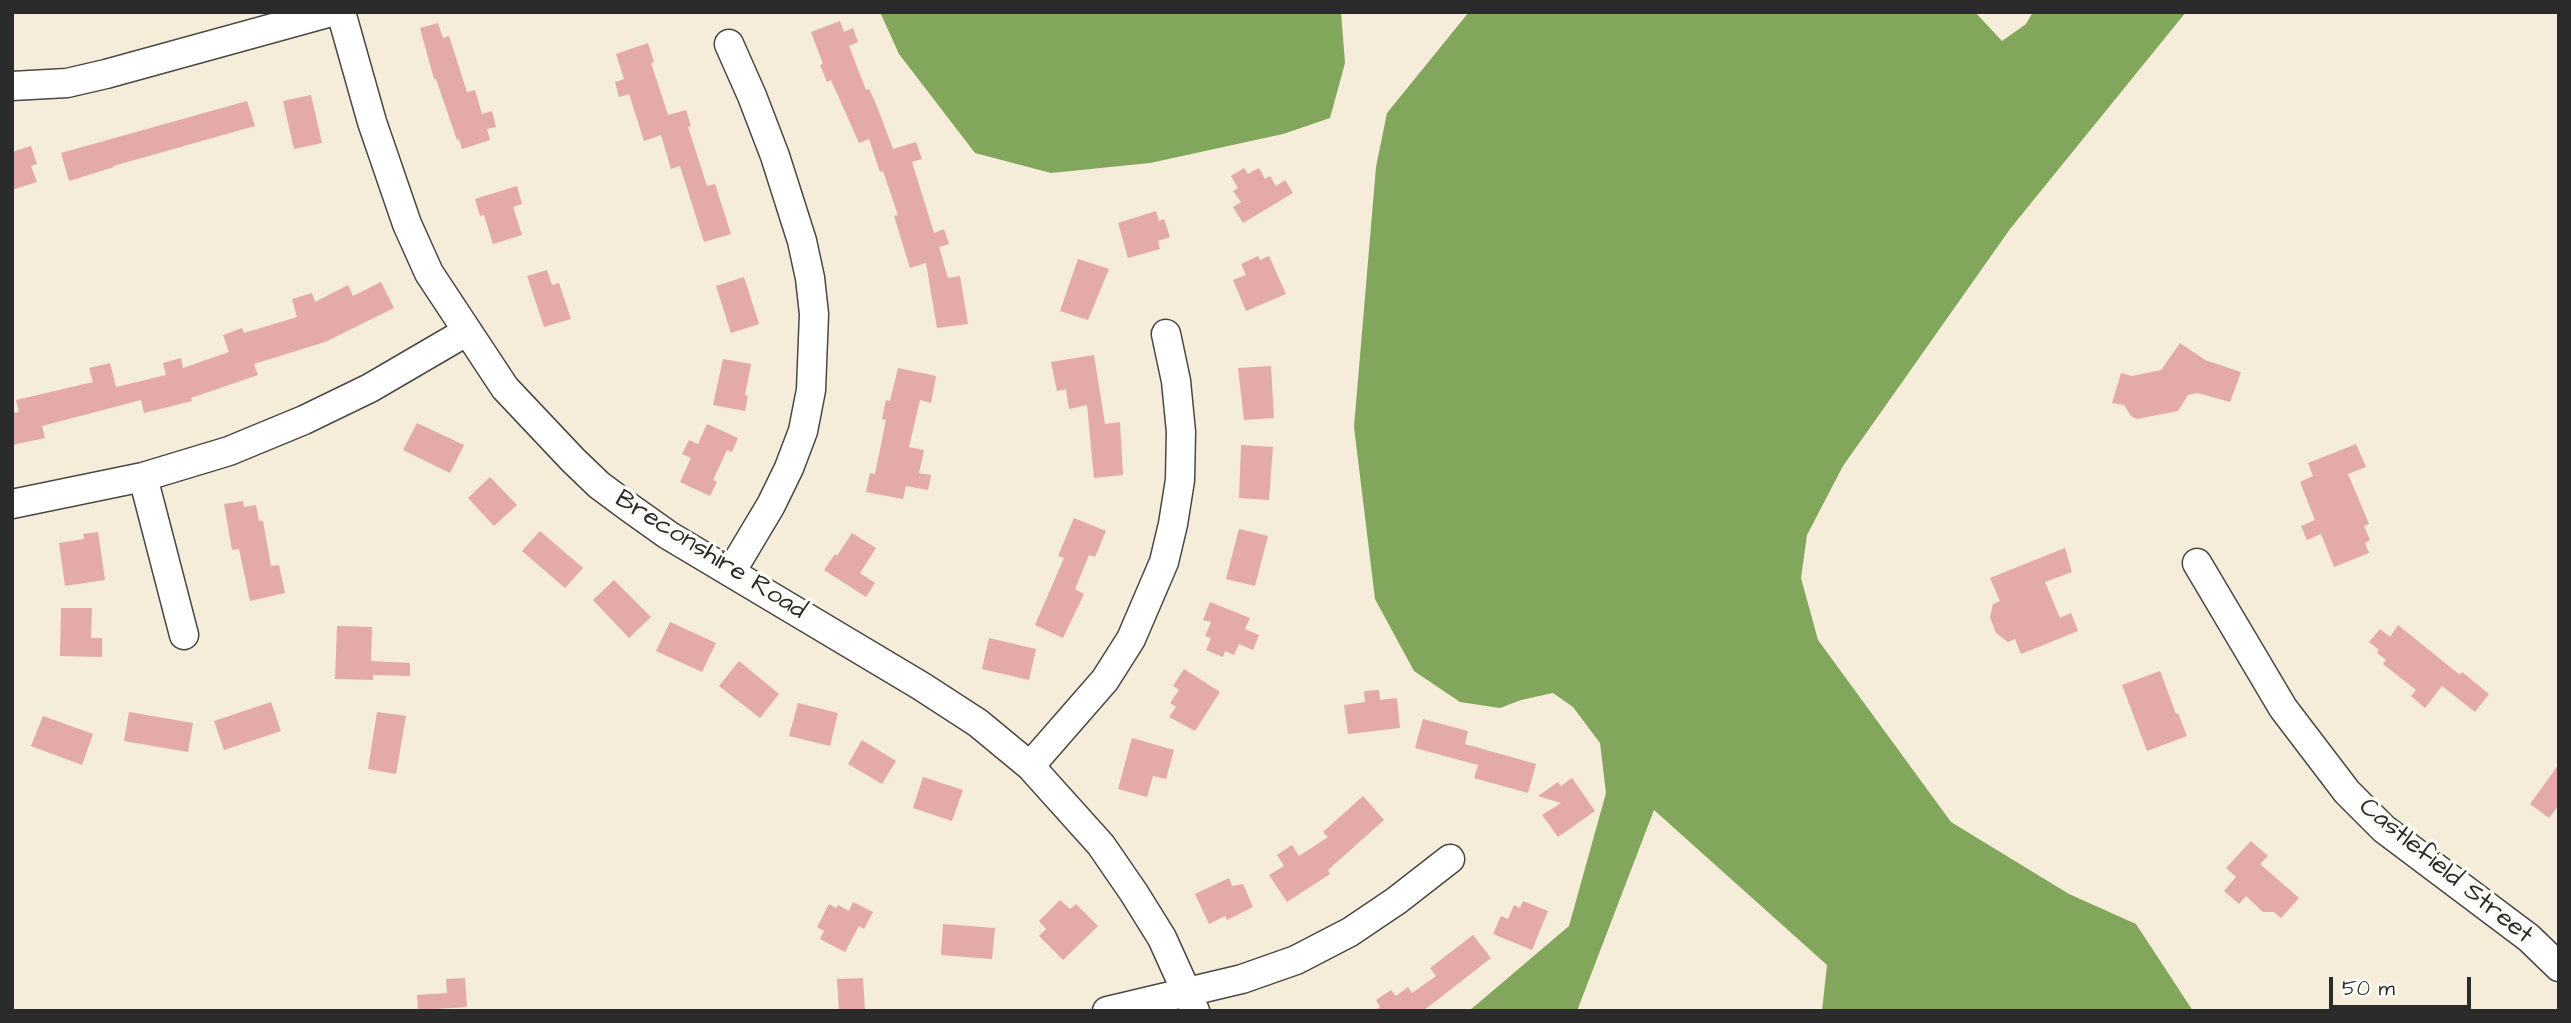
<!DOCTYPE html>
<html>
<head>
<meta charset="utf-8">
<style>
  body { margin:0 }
  #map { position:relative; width:2571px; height:1023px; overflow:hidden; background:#f5edd9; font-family:"Architects Daughter",sans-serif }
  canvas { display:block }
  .frame { position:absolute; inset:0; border:14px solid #2b2b2b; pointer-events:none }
  .scale { position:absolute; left:2329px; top:977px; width:142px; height:32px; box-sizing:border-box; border:4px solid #2b2b2b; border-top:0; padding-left:9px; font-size:21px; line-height:24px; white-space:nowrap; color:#2b2b2b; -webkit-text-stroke:5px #fdfcf7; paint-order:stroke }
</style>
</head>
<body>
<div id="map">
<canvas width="2571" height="1023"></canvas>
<div class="frame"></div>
<div class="scale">50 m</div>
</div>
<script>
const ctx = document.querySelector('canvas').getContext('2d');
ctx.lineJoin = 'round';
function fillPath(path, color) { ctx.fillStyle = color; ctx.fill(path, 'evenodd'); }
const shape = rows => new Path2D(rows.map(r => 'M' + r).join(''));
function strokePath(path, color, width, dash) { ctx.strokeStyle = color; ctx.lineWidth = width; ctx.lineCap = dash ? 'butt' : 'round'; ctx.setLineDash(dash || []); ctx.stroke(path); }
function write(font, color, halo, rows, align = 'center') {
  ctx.font = font + ' "Architects Daughter",sans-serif'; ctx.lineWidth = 7; ctx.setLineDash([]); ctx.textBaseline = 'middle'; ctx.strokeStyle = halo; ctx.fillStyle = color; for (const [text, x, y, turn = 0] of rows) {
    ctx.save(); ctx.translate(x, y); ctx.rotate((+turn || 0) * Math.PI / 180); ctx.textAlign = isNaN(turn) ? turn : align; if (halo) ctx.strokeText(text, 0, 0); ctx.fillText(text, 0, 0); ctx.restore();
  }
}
const forest = shape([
  [880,12,1341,12,1345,63,1330,118,1283,134,1150,163,1051,173,975,153,899,54],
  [1469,12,1975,12,2002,41,2026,24,2033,12,2186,12,2010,229,1843,466,1807,535,1801,578,1818,640,1951,822,2069,894,2136,924,2193,1011,1822,1011,1827,965,1654,810,1577,1011,1469,1011,1569,926,1606,793,1600,743,1573,707,1553,693,1521,700,1500,708,1460,702,1414,671,1375,599,1354,427,1376,167,1387,113]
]);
const building = shape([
  [840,21,844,32,853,28,858,42,849,46,866,90,869,89,876,104,893,149,916,142,922,159,912,162,934,233,944,229,949,244,939,247,948,278,960,276,968,324,937,328,926,263,910,268,894,216,898,215,883,171,880,172,869,139,859,143,831,80,827,82,820,65,823,64,811,32],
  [438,23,443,38,449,36,467,92,475,90,482,114,492,111,496,127,487,129,490,140,462,149,459,139,457,140,436,79,434,79,420,28],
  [648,43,654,62,651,63,668,115,686,110,691,126,688,127,707,186,715,184,731,234,704,242,680,166,671,169,661,135,644,141,629,94,619,97,615,82,624,79,616,54],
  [311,95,322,143,294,149,283,101],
  [247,101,255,126,113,166,114,167,69,181,61,153],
  [31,146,37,164,31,166,37,182,12,190,12,152],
  [1244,168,1248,174,1259,168,1265,179,1270,176,1276,186,1285,180,1293,193,1243,223,1233,207,1241,202,1233,191,1238,188,1231,176],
  [517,186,522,204,513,207,522,235,493,244,484,215,480,216,475,199],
  [1156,211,1159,221,1164,219,1170,237,1158,241,1160,249,1128,258,1118,223],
  [1258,256,1260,260,1269,256,1286,294,1246,311,1233,280,1246,275,1241,264],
  [1078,259,1109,269,1088,320,1060,311],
  [547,270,552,285,559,283,571,319,544,327,527,276],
  [744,277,759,324,731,333,716,286],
  [381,282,394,308,325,342,254,364,258,375,191,398,192,401,144,413,141,400,42,426,45,438,12,445,12,413,19,412,16,400,93,382,89,368,110,363,116,387,166,375,163,363,181,358,183,368,229,352,223,335,242,328,244,333,297,317,292,299,312,293,315,302,348,285,353,296],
  [2180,343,2205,360,2241,372,2230,402,2198,393,2188,395,2178,411,2137,419,2131,416,2124,405,2112,403,2121,373,2132,376,2161,370],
  [1094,355,1105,424,1120,422,1123,475,1094,478,1087,405,1069,409,1066,389,1057,391,1051,362],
  [723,359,751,364,745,395,748,396,745,411,713,405],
  [1271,366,1274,418,1244,420,1238,368],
  [898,368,936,376,931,403,920,400,909,447,924,450,919,473,931,475,928,490,906,486,903,499,866,492,870,473,875,474,886,420,882,419,886,400,890,401],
  [417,423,464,445,450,473,403,450],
  [707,424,738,438,732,452,727,450,713,480,717,482,710,496,680,482,691,458,682,454,689,440,698,444],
  [2356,444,2366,467,2348,474,2369,524,2364,526,2370,540,2365,543,2369,553,2334,567,2321,534,2307,540,2301,526,2315,520,2300,482,2313,476,2308,463],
  [1241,445,1273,447,1269,500,1239,498],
  [490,477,517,505,494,526,468,498],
  [243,501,244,507,256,505,259,521,263,521,271,566,279,565,285,593,250,601,239,549,232,550,224,504],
  [1074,518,1106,531,1095,557,1089,555,1075,589,1084,594,1063,638,1035,625,1064,558,1058,556],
  [1239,529,1268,536,1255,586,1226,579],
  [540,531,583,568,565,588,522,551],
  [98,532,105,580,65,586,59,543,84,539,83,534],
  [852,533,876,548,860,573,875,583,866,597,824,570,835,554,837,556],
  [2065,548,2072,572,2045,582,2060,618,2071,613,2078,631,2021,654,2015,639,2008,642,1996,633,1990,617,1993,604,2000,601,1990,578],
  [614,580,651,617,629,638,593,600],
  [1210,602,1250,618,1245,629,1259,635,1253,650,1239,644,1234,655,1225,651,1223,657,1206,650,1211,638,1205,636,1211,622,1203,620],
  [61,608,92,608,91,638,102,638,102,657,60,656],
  [670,622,716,643,702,672,656,651],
  [2398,625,2460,675,2462,672,2489,694,2475,712,2442,686,2425,708,2411,696,2416,690,2383,664,2386,660,2377,653,2379,650,2369,642,2380,629,2390,637],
  [337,626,372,627,371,661,410,663,410,676,373,675,373,680,335,679],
  [989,638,1036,649,1029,680,982,669],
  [739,661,779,694,760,718,719,686],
  [1184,669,1220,692,1195,731,1169,717,1176,707,1170,703,1179,690,1173,686],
  [2160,671,2176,714,2178,713,2187,736,2147,751,2122,685],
  [1379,690,1380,700,1397,698,1400,728,1348,734,1344,705,1365,702,1364,691],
  [271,702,281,731,224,750,214,721],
  [798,703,838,713,830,746,789,736],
  [129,712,193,723,188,752,124,741],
  [377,712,406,716,396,774,368,769],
  [43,716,93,734,82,765,31,746],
  [1423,719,1468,731,1465,744,1536,764,1528,793,1474,778,1478,765,1415,748],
  [1132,738,1174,750,1166,779,1153,776,1147,797,1118,789],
  [862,740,896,761,882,784,848,764],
  [2559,764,2559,805,2549,818,2530,804],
  [923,777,963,790,952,821,913,808],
  [1572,778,1595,811,1558,837,1542,815,1561,803,1538,796,1558,782,1561,786],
  [1363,796,1384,820,1328,870,1330,874,1287,902,1269,875,1284,866,1277,855,1292,845,1299,856,1328,837,1323,832],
  [2251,841,2268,856,2260,864,2299,898,2281,918,2274,912,2263,912,2246,896,2239,904,2224,891,2236,877,2226,868],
  [1229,878,1232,886,1243,884,1253,907,1227,920,1225,916,1209,924,1195,894],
  [1060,900,1070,909,1076,904,1098,926,1063,960,1039,936,1046,929,1039,921],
  [1523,901,1548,911,1532,950,1493,934,1501,916,1508,919,1514,905,1520,908],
  [853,902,873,912,864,929,859,926,845,952,820,939,824,931,817,927,829,904,836,908,838,905,849,911],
  [943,924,995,928,992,959,941,955],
  [1473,935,1491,958,1423,1011,1374,1011,1380,1007,1376,1000,1391,990,1396,996,1408,987,1412,993,1436,976,1430,968],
  [465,978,467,1007,418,1010,417,995,447,993,446,979],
  [863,978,865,1011,839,1011,837,979]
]);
const minor = shape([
  [341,12,372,122,407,224,429,273,505,388,573,460,599,485,630,508,668,535,921,686,978,723,1030,766,1101,845,1134,893,1162,938,1195,1011],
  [729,44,752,96,775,156,802,241,810,278,814,314,811,390,803,431,789,468,771,505,731,572],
  [12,86,67,83,106,74,331,12],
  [143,477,184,635],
  [12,504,143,477,229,451,304,420,370,388,466,332],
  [2197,563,2283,708,2347,792,2384,829,2529,938,2559,967],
  [1030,766,1105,680,1131,639,1164,562,1173,524,1180,480,1181,432,1176,381,1166,334],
  [1107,1011,1242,979,1296,960,1350,932,1396,901,1450,859]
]);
const streetNames = [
  ["Breconshire Road",710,556,32],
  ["Castlefield Street",2445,872,39]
];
fillPath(forest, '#82a65b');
fillPath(building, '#e3aaa8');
strokePath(minor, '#494845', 31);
strokePath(minor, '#fff', 28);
write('26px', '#2b2b2b', '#fdfcf7', streetNames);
</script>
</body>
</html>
